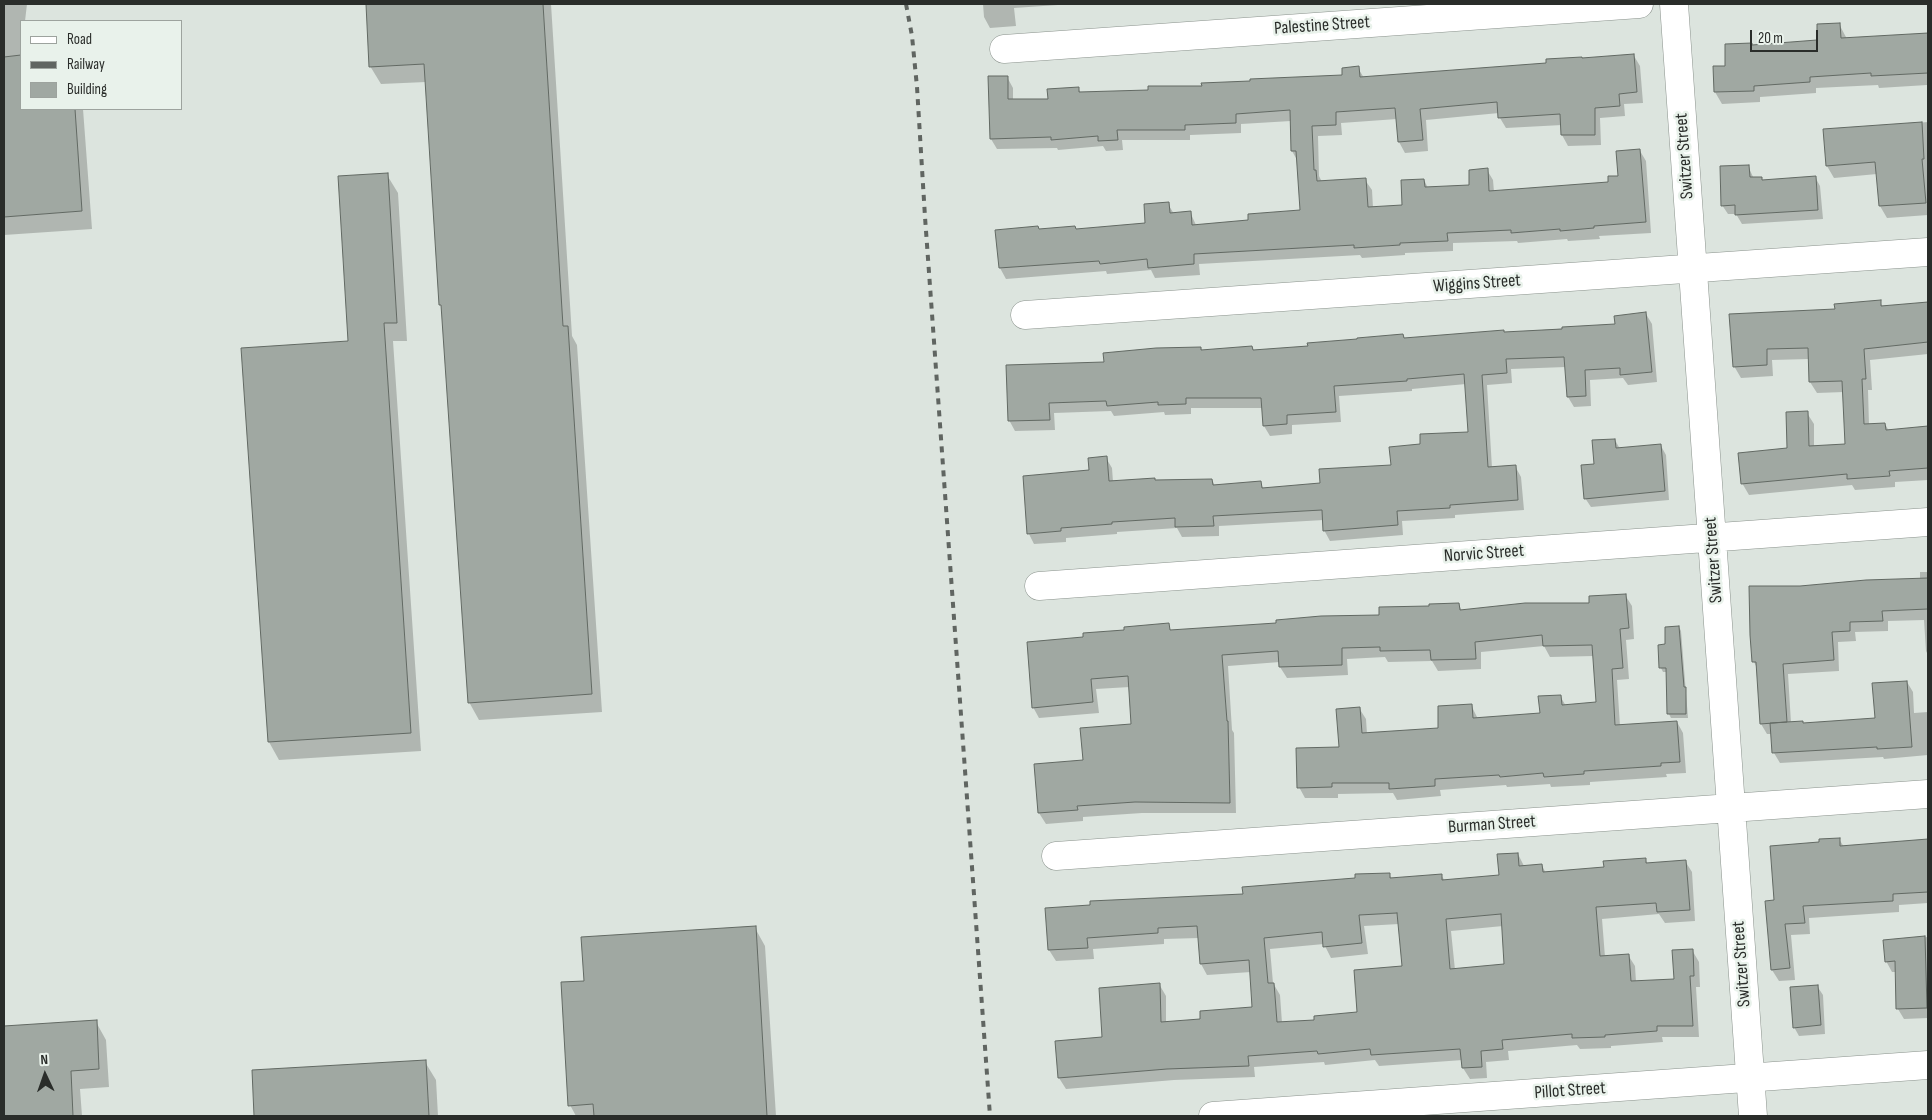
<!DOCTYPE html>
<html>
<head>
<meta charset="utf-8">
<style>
  body { margin:0 }
  #map { position:relative; width:1932px; height:1120px; overflow:hidden; background:#dce4de; font-family:"Sofia Sans Condensed",sans-serif }
  canvas { display:block }
  .frame { position:absolute; inset:0; border:5px solid #2a2d2a; pointer-events:none }
  .legend { position:absolute; left:20px; top:20px; width:162px; height:90px; box-sizing:border-box; background:#e9f2eb; border:1px solid #9da39e; margin:0; padding:6px 9px; list-style:none; font-size:15px; color:#2a2d2a }
  .legend li { display:flex; align-items:center; gap:10px; height:25px }
  .legend b { width:25px; border:1px solid #9da39e }
  .north { position:absolute; left:20px; top:1050px; width:50px; height:50px; -webkit-text-stroke:4px #e9f2eb; paint-order:stroke; rotate:357deg; font-size:14px; font-weight:700; line-height:20px; text-align:center; color:#2a2d2a }
  .north::after { content:''; display:block; margin:auto; width:18px; height:22px; background:#2a2d2a; clip-path:polygon(50% 0,100% 100%,50% 72%,0 100%) }
  .scale { position:absolute; left:1750px; top:30px; width:68px; height:22px; box-sizing:border-box; border:2px solid #2a2d2a; border-top:0; padding-left:6px; font-size:15px; line-height:18px; white-space:nowrap; color:#2a2d2a; -webkit-text-stroke:4px #e9f2eb; paint-order:stroke }
</style>
</head>
<body>
<div id="map">
<canvas width="1932" height="1120"></canvas>
<div class="frame"></div>
<ul class="legend">
<li><b style="height:6px;background:#fff"></b>Road</li>
<li><b style="height:6px;background:#606561"></b>Railway</li>
<li><b style="height:14px;background:#a0a8a2"></b>Building</li>
</ul>
<div class="north">N</div>
<div class="scale">20 m</div>
</div>
<script>
const ctx = document.querySelector('canvas').getContext('2d');
ctx.lineJoin = 'round';
function fillPath(path, color) { ctx.fillStyle = color; ctx.fill(path, 'evenodd'); }
const shape = rows => new Path2D(rows.map(r => 'M' + r).join(''));
function strokePath(path, color, width, dash) { ctx.strokeStyle = color; ctx.lineWidth = width; ctx.lineCap = dash ? 'butt' : 'round'; ctx.setLineDash(dash || []); ctx.stroke(path); }
function write(font, color, halo, rows, align = 'center') {
  ctx.font = font + ' "Sofia Sans Condensed",sans-serif'; ctx.lineWidth = 5; ctx.setLineDash([]); ctx.textBaseline = 'middle'; ctx.strokeStyle = halo; ctx.fillStyle = color; for (const [text, x, y, turn = 0] of rows) {
    ctx.save(); ctx.translate(x, y); ctx.rotate((+turn || 0) * Math.PI / 180); ctx.textAlign = isNaN(turn) ? turn : align; if (halo) ctx.strokeText(text, 0, 0); ctx.fillText(text, 0, 0); ctx.restore();
  }
}
const shadow = shape([
  [4,4,27,4,25,21,21,21,21,109,83,109,92,229,4,235],
  [367,4,551,4,572,336,577,345,602,712,479,720,469,702,426,82,381,84,370,66],
  [983,4,1057,4,1058,5,1014,8,1016,26,990,28,984,17],
  [1839,24,1847,39,1928,34,1928,100,1927,85,1879,88,1878,85,1816,88,1816,93,1760,97,1760,102,1722,104,1715,92,1727,67,1752,44,1753,46,1819,41],
  [1634,56,1640,66,1643,103,1624,104,1625,116,1600,118,1601,145,1568,146,1562,135,1562,125,1506,128,1500,118,1499,113,1426,120,1428,151,1405,153,1399,142,1397,119,1341,123,1342,135,1318,136,1319,176,1322,182,1365,180,1372,190,1373,208,1403,206,1424,180,1428,188,1471,187,1487,170,1493,180,1494,192,1610,183,1619,177,1640,151,1646,161,1651,233,1599,236,1600,239,1568,241,1567,239,1518,243,1517,241,1453,243,1453,251,1405,253,1405,255,1362,258,1360,255,1199,264,1200,275,1155,278,1151,270,1107,274,1106,271,1006,279,1000,268,997,231,1076,230,1146,225,1168,204,1174,214,1190,212,1196,225,1250,221,1301,211,1297,160,1292,151,1291,121,1241,124,1241,133,1190,135,1190,140,1122,140,1123,150,1106,151,1103,146,1058,150,1057,148,997,149,991,139,1007,77,1013,88,1013,100,1049,100,1078,88,1081,93,1203,88,1343,76,1358,68,1364,78,1548,64],
  [1928,122,1928,215,1887,218,1880,206,1877,174,1834,178,1827,166,1824,130],
  [1748,166,1754,179,1761,178,1763,181,1815,177,1820,186,1823,219,1742,224,1736,214,1728,214,1722,205],
  [387,175,398,193,407,341,393,341,421,751,279,760,269,742,242,349,349,342],
  [1880,302,1883,307,1928,303,1928,354,1870,360,1872,390,1868,390,1869,425,1885,424,1889,431,1928,427,1928,480,1895,482,1895,487,1855,490,1852,485,1749,495,1742,483,1788,449,1807,413,1814,424,1814,447,1846,445,1844,392,1817,393,1810,382,1809,359,1772,360,1773,376,1741,378,1734,366,1836,310],
  [1646,314,1652,324,1657,382,1628,385,1623,378,1590,380,1591,406,1574,407,1568,397,1566,367,1511,369,1512,383,1487,385,1492,468,1515,466,1521,477,1524,510,1455,515,1455,518,1402,521,1403,535,1330,541,1324,530,1324,520,1219,526,1219,536,1182,537,1177,528,1117,532,1117,534,1066,538,1066,542,1034,544,1029,534,1106,458,1112,468,1113,482,1212,480,1215,486,1260,483,1264,489,1321,485,1392,466,1421,445,1469,434,1466,384,1412,389,1412,391,1339,396,1341,422,1292,425,1292,434,1270,436,1264,426,1263,408,1191,408,1191,414,1165,415,1164,412,1114,416,1111,411,1054,413,1055,430,1015,431,1009,420,1105,363,1201,348,1203,352,1252,347,1254,351,1309,347,1403,336,1405,339,1617,325],
  [1615,440,1620,449,1661,446,1666,455,1669,500,1591,507,1585,498,1595,465],
  [1920,572,1928,572,1928,655,1926,651,1924,620,1888,621,1888,631,1855,632,1856,641,1838,642,1839,671,1788,674,1791,723,1803,725,1876,720,1907,682,1913,692,1914,713,1928,712,1928,755,1884,759,1883,757,1780,763,1774,753,1772,734,1767,734,1761,724,1757,668,1754,662,1800,587,1920,580],
  [1625,595,1632,606,1634,639,1626,640,1629,679,1617,680,1620,726,1677,722,1683,733,1686,773,1666,774,1667,777,1590,782,1590,785,1551,787,1550,784,1507,787,1506,785,1440,790,1441,796,1397,800,1393,793,1338,794,1338,798,1305,798,1299,787,1340,748,1359,708,1366,719,1367,734,1440,729,1471,705,1478,719,1541,714,1560,696,1566,706,1598,704,1594,656,1550,657,1544,646,1481,652,1481,669,1438,671,1432,661,1388,662,1385,657,1347,659,1348,675,1287,678,1280,667,1280,662,1228,666,1232,730,1234,733,1236,813,1142,813,1083,817,1083,821,1046,824,1039,813,1036,765,1084,761,1132,725,1130,687,1096,689,1099,713,1039,718,1033,707,1085,638,1168,625,1172,632,1380,616,1459,605,1462,611,1590,604],
  [1679,627,1681,631,1688,718,1671,718,1669,714,1667,672,1663,672,1661,668],
  [1839,839,1844,847,1928,840,1928,903,1899,905,1899,912,1809,918,1810,934,1791,935,1795,980,1779,981,1772,970,1775,902,1821,843],
  [1518,854,1524,866,1542,866,1546,873,1605,868,1645,859,1648,864,1685,861,1692,872,1695,921,1665,923,1659,914,1602,919,1605,957,1628,955,1635,966,1636,982,1675,980,1692,950,1699,962,1700,987,1696,987,1699,1037,1662,1037,1663,1042,1611,1046,1611,1048,1580,1049,1577,1045,1508,1051,1509,1060,1486,1062,1487,1078,1470,1079,1463,1068,1463,1060,1379,1066,1375,1060,1325,1065,1324,1062,1254,1067,1255,1077,1174,1080,1066,1089,1059,1078,1104,1038,1159,984,1166,996,1166,1023,1202,1020,1254,1008,1251,972,1207,975,1201,964,1199,938,1164,939,1164,944,1093,949,1094,959,1056,961,1049,950,1046,909,1244,895,1389,874,1392,879,1441,875,1445,881,1500,876],
  [1399,924,1403,967,1358,1013,1316,1021,1282,1023,1280,995,1273,983,1270,949,1324,944,1331,958,1368,954,1364,926],
  [1503,926,1506,966,1455,970,1451,931],
  [755,928,765,946,776,1116,576,1116,570,1105,585,982],
  [1928,937,1928,1018,1904,1019,1898,1009,1896,972,1892,972,1886,961,1884,941],
  [1817,986,1823,995,1825,1034,1799,1036,1794,1027],
  [96,1022,106,1040,109,1087,80,1089,82,1116,4,1116,4,1027],
  [425,1062,436,1080,438,1116,256,1116,253,1072]
]);
const building = shape([
  [366,4,543,4,563,326,568,326,592,694,468,703,441,305,439,305,424,64,369,67,366,4],
  [1840,23,1841,38,1928,33,1928,73,1871,76,1871,73,1810,77,1810,82,1754,86,1754,91,1714,92,1713,66,1725,66,1725,44,1752,43,1752,45,1817,40,1817,24,1840,23],
  [1634,54,1637,92,1619,94,1620,106,1595,108,1595,135,1561,135,1560,114,1498,118,1497,102,1420,109,1423,140,1398,142,1395,108,1336,112,1336,125,1312,126,1314,170,1316,170,1317,181,1366,178,1368,207,1402,205,1401,180,1424,179,1425,187,1469,185,1469,170,1488,168,1489,191,1608,182,1608,176,1618,176,1616,151,1640,149,1646,222,1594,226,1594,228,1560,231,1560,229,1511,233,1511,230,1447,233,1448,241,1400,243,1400,245,1354,248,1354,245,1194,254,1194,264,1148,268,1147,259,1100,264,1099,261,999,268,995,230,1038,226,1039,229,1075,226,1076,229,1145,223,1144,204,1169,202,1170,213,1191,211,1192,225,1248,220,1248,214,1300,210,1296,151,1291,151,1290,110,1236,114,1236,123,1185,125,1185,130,1117,130,1118,140,1098,141,1098,136,1051,140,1051,137,990,139,988,76,1008,76,1008,99,1048,99,1047,89,1079,87,1079,92,1148,90,1148,86,1202,86,1201,83,1250,81,1250,79,1342,75,1342,68,1359,66,1360,77,1546,63,1546,59,1582,57,1582,58,1634,54],
  [21,55,21,109,75,109,82,211,4,217,4,57,21,55],
  [1922,122,1924,159,1922,159,1926,203,1879,206,1875,162,1826,166,1823,129,1922,122],
  [1749,165,1750,177,1762,177,1762,180,1816,176,1818,210,1735,215,1735,205,1721,206,1720,166,1749,165],
  [388,173,397,323,384,323,411,733,268,742,241,348,348,341,338,176,388,173],
  [1881,300,1881,306,1928,302,1928,342,1864,349,1866,379,1862,379,1864,424,1885,423,1886,430,1928,426,1928,468,1889,471,1890,476,1847,479,1847,474,1741,484,1738,453,1787,448,1786,412,1808,411,1809,446,1845,444,1842,381,1809,382,1808,348,1767,349,1767,365,1733,367,1729,314,1835,309,1834,304,1881,300],
  [1646,312,1652,372,1620,375,1620,368,1585,370,1586,396,1567,397,1564,357,1506,359,1507,373,1482,375,1488,467,1516,465,1518,500,1450,505,1450,508,1397,511,1398,525,1349,529,1323,531,1322,510,1213,516,1214,526,1175,527,1175,518,1112,522,1112,524,1061,528,1061,531,1027,534,1023,476,1089,470,1088,458,1107,456,1109,481,1155,478,1155,480,1212,479,1213,485,1261,481,1262,488,1320,483,1319,469,1391,465,1389,447,1420,444,1420,434,1468,432,1464,374,1407,379,1407,381,1334,386,1336,412,1287,415,1287,424,1263,426,1261,398,1186,398,1186,404,1158,405,1158,402,1107,406,1106,401,1049,403,1050,420,1008,421,1006,365,1104,362,1103,353,1156,348,1201,347,1201,350,1252,346,1253,350,1308,346,1307,343,1357,339,1357,338,1403,334,1404,338,1504,330,1504,332,1562,329,1562,327,1615,324,1614,316,1646,312],
  [1615,439,1616,448,1661,444,1665,491,1584,499,1581,465,1594,464,1592,440,1615,439],
  [1928,578,1928,609,1882,611,1883,621,1850,622,1850,631,1832,632,1834,660,1783,664,1787,722,1760,724,1756,662,1752,662,1750,635,1749,586,1800,586,1866,580,1928,578],
  [1626,594,1629,628,1620,629,1623,668,1612,669,1615,725,1677,721,1680,762,1661,763,1661,766,1584,771,1584,774,1544,777,1543,773,1500,777,1499,775,1435,779,1435,786,1389,789,1389,783,1332,783,1332,787,1297,788,1296,748,1339,747,1336,709,1360,707,1362,733,1438,728,1438,706,1472,704,1473,718,1540,713,1538,696,1561,695,1562,705,1596,702,1592,645,1543,646,1542,635,1475,642,1476,659,1431,660,1430,650,1380,651,1380,647,1342,648,1342,665,1279,667,1278,651,1222,655,1227,721,1228,721,1230,803,1135,802,1077,806,1078,810,1038,813,1034,764,1083,760,1080,728,1131,724,1128,676,1091,679,1093,702,1032,708,1027,642,1083,637,1083,633,1124,630,1124,627,1169,623,1170,630,1276,623,1276,620,1321,616,1379,615,1379,607,1429,606,1429,604,1459,603,1460,610,1525,603,1589,603,1589,596,1626,594],
  [1679,626,1684,687,1686,687,1686,714,1667,714,1666,668,1659,668,1658,645,1665,644,1665,627,1679,626],
  [1907,681,1912,747,1877,749,1877,747,1772,753,1770,723,1803,721,1803,723,1875,718,1872,683,1907,681],
  [1840,838,1840,846,1928,839,1928,892,1893,894,1893,901,1803,906,1805,923,1785,924,1790,968,1771,970,1765,901,1774,900,1770,846,1819,842,1819,839,1840,838],
  [1518,853,1519,866,1542,864,1543,872,1604,867,1603,861,1646,858,1646,863,1686,860,1690,910,1657,912,1656,903,1596,907,1600,956,1629,954,1631,981,1674,979,1672,950,1693,949,1694,976,1690,976,1693,1026,1657,1026,1657,1031,1605,1035,1605,1037,1572,1038,1572,1034,1502,1040,1503,1049,1481,1051,1482,1067,1462,1068,1460,1049,1371,1055,1370,1049,1318,1054,1317,1051,1248,1056,1249,1066,1167,1069,1058,1078,1055,1041,1102,1037,1099,988,1160,983,1161,1022,1200,1019,1200,1011,1252,1007,1249,960,1200,964,1197,926,1158,928,1158,933,1087,938,1088,948,1048,950,1045,908,1090,905,1090,901,1243,894,1242,887,1355,878,1355,874,1390,873,1390,878,1442,874,1442,880,1499,875,1497,854,1518,853],
  [1397,913,1402,966,1354,970,1357,1012,1314,1016,1314,1020,1277,1022,1274,983,1268,983,1264,938,1322,932,1323,947,1362,943,1359,915,1397,913],
  [1501,914,1504,964,1450,969,1446,919,1501,914],
  [756,926,767,1116,594,1116,593,1104,568,1106,561,982,584,981,581,937,756,926],
  [1925,936,1927,1008,1896,1009,1895,961,1885,962,1883,940,1925,936],
  [1818,985,1821,1025,1793,1028,1790,987,1818,985],
  [97,1020,99,1069,71,1071,73,1116,4,1116,4,1026,97,1020],
  [426,1060,429,1116,254,1116,252,1070,426,1060]
]);
const minor = shape([
  [1674,4,1753,1116],
  [1004,49,1639,4],
  [1025,315,1928,252],
  [1039,586,1928,522],
  [1056,856,1928,794],
  [1213,1116,1928,1065]
]);
const rail = shape([
  [906,4,912,36,917,87,925,217,990,1116]
]);
const streetNames = [
  ["Palestine Street",1322,26,-4],
  ["Switzer Street",1685,156,-94],
  ["Wiggins Street",1477,284,-4],
  ["Norvic Street",1484,554,-4],
  ["Switzer Street",1714,560,-94],
  ["Burman Street",1492,825,-4],
  ["Switzer Street",1742,964,-94],
  ["Pillot Street",1570,1091,-4]
];
fillPath(shadow, '#0003');
fillPath(building, '#a0a8a2');
strokePath(building, '#626963', 1);
strokePath(minor, '#8a928c', 29);
strokePath(minor, '#fff', 28);
strokePath(rail, '#606561', 4, [6, 6]);
write('18px', '#2a2d2a', '#e9f2eb', streetNames);
</script>
</body>
</html>
